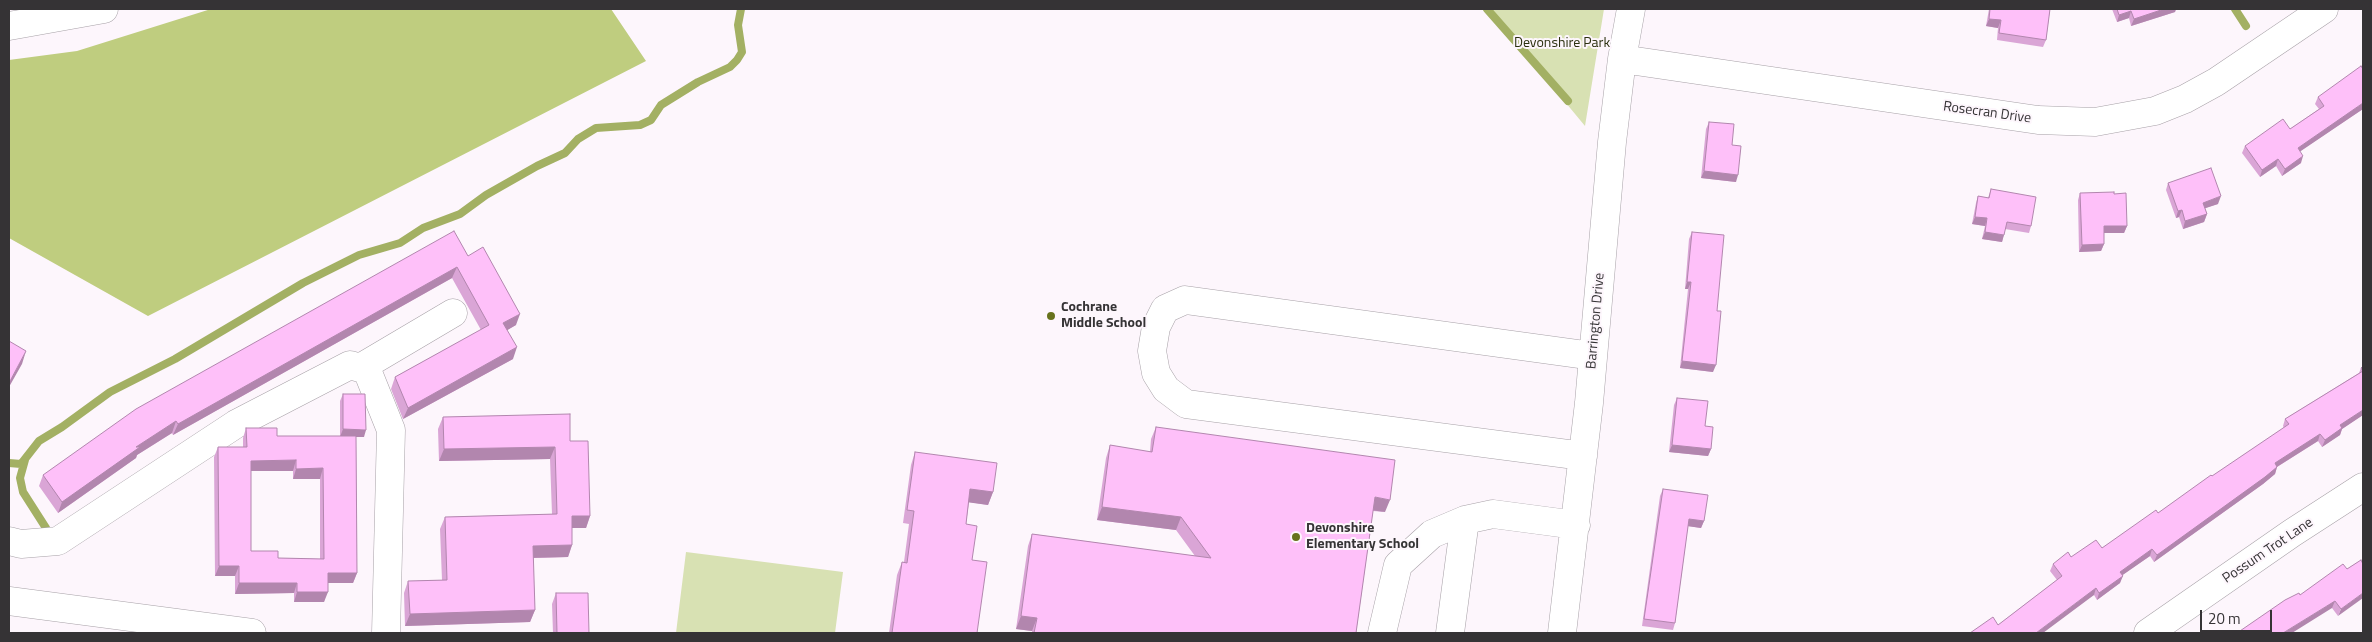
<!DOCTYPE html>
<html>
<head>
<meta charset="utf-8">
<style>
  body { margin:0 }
  #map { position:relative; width:2372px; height:642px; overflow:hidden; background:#fdf6fc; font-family:"Titillium Web",sans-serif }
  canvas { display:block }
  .frame { position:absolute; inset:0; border:10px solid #353335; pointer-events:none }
  .scale { position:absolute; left:2200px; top:610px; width:72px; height:22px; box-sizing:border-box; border:2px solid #353335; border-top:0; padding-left:6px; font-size:15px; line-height:18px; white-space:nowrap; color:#353335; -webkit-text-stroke:4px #fdf6fc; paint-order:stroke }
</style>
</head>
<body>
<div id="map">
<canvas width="2372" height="642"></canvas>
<div class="frame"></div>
<div class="scale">20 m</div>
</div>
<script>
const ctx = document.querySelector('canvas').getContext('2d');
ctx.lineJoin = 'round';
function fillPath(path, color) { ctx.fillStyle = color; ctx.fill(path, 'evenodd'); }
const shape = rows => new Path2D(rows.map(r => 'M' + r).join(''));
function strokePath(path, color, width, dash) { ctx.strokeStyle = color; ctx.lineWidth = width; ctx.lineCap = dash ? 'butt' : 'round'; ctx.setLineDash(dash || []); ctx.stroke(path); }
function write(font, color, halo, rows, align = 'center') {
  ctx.font = font + ' "Titillium Web",sans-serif'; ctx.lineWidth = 4; ctx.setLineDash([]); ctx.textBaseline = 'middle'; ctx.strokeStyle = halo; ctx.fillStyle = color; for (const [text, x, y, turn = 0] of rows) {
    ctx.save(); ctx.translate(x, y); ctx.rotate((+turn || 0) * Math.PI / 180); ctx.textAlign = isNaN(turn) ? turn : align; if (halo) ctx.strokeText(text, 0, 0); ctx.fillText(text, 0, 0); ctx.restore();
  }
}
const green = shape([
  [1488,9,1604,9,1585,126],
  [686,552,843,572,835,633,676,633]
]);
const forest = shape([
  [211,9,611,9,646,61,148,316,9,238,9,60,77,51]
]);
const stream = shape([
  [1487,9,1568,101],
  [2235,9,2246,26],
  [25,460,20,478,23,492,46,528],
  [9,463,21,464,39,441,62,427,110,392,175,359,303,283,359,255,400,243,423,228,460,214,486,195,537,166,565,153,578,139,596,128,640,125,651,120,661,105,698,82,730,67,737,60,742,52,738,25,741,9]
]);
const minor = shape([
  [9,26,104,9],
  [1622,59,2038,120,2095,122,2155,111,2185,99,2216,82,2324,9],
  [360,368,453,313],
  [1583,456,1186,404,1166,389,1156,373,1152,351,1156,327,1165,309,1185,300,1593,356],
  [9,541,21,544,58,541,236,424,350,365,367,370,391,430,386,633],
  [9,601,252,633],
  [1382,633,1398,565,1432,534,1465,520,1493,514,1576,525],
  [1450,633,1465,520],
  [1562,633,1589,403,1612,142,1622,59,1631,9],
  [2148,633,2292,533,2363,487]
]);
const wall = shape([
  [1989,9,2050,9,2046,40,2043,47,1997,40,1998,28,1986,26],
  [2112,9,2176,9,2175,12,2131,26,2129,18,2117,22],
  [2318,97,2363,109,2300,151,2301,163,2282,176,2276,166,2260,177,2242,153,2245,146,2290,129,2319,109,2315,104],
  [1709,122,1736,182,1701,178,1706,129],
  [2168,183,2218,204,2205,208,2207,214,2204,222,2183,229,2179,217,2176,218,2166,190],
  [1991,189,2031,226,2029,233,2005,229,2002,242,1982,239,1985,226,1972,224,1976,203,1978,196,1988,198],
  [2080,193,2127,226,2124,233,2104,233,2104,244,2101,251,2079,252,2078,200],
  [1692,232,1717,311,1713,372,1680,368,1688,289,1685,289,1689,239],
  [468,256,516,325,507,330,513,359,403,419,391,389,395,377,481,330,452,278,173,435,172,433,137,455,136,458,58,513,39,486,43,475],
  [2363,366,2363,415,2342,429,2340,435,2322,447,2318,441,2277,467,2275,474,2263,484,2154,562,2150,556,2122,575,2120,583,2097,600,2094,595,1998,625,2057,580,2050,571,2053,564,2071,557,2102,548,2158,513,2284,428,2283,426,2285,419,2359,373,2361,368],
  [343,394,364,437,356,437,357,573,353,583,328,583,324,602,294,602,294,593,235,594,235,576,215,576,214,457,218,447,243,447,243,438,246,428,277,436,340,436,340,401],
  [251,471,293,471,293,479,320,479,320,559,278,558,251,551],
  [1677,398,1711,449,1708,456,1669,452,1674,405],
  [443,417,570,441,590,516,586,528,572,528,572,545,568,557,533,558,535,610,530,622,405,626,404,593,408,581,442,580,440,529,445,517,552,514,550,459,439,461,438,429],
  [1156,427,1385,512,1373,511,1356,633,1032,633,1032,631,1016,629,1028,546,1032,534,1195,556,1176,530,1097,520,1106,458,1110,445,1150,452,1151,439],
  [915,452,993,492,988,505,969,502,966,524,972,560,977,633,889,633,897,575,902,562,904,562,909,524,903,523,911,465],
  [1663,489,1704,521,1701,528,1688,526,1675,623,1673,630,1642,626,1660,496],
  [2361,560,2338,616,2332,608,2300,595,2347,569],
  [556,593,589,633,553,633,552,604]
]);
const shadedWall = shape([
  [2164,9,2176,9,2175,12,2131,26,2134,19],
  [2131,11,2129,18,2117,22,2119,15],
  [1989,19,2001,20,1998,28,1986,26],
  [2363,103,2363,109,2295,155,2298,148],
  [2303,156,2301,163,2282,176,2285,169],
  [2278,159,2276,166,2260,177,2262,170],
  [1704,171,1738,175,1736,182,1701,178],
  [2221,196,2218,204,2200,210,2203,203],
  [2182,210,2179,217,2176,218,2178,211],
  [2207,214,2204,222,2183,229,2185,221],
  [1975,217,1987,218,1985,226,1972,224],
  [2104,226,2127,226,2124,233,2101,233],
  [1985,232,2004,235,2002,242,1982,239],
  [2104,244,2101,251,2079,252,2082,245],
  [457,267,452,278,173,435,178,424],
  [1687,282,1691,282,1688,289,1685,289],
  [520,314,516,325,499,335,503,323],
  [517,347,513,359,403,419,408,408],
  [26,351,22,364,9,387,9,383],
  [1682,361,1716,365,1713,372,1680,368],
  [2363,410,2363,415,2342,429,2340,435,2322,447,2325,440,2340,425],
  [176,421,172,433,137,455,136,458,58,513,62,502,136,447],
  [343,429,366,430,364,437,340,437],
  [2320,434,2318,441,2272,470,2275,463],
  [1672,445,1711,449,1708,456,1669,452],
  [555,447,550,459,439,461,444,449],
  [296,460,293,471,247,471,251,461],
  [2277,467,2275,474,2263,484,2154,562,2157,555],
  [323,468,320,479,293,479,296,469],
  [970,489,993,492,988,505,966,502],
  [1375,497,1390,500,1385,512,1370,510],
  [1102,507,1181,517,1176,530,1097,520],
  [572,516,590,516,586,528,567,528],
  [1689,519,1704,521,1701,528,1687,526],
  [572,545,568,557,528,558,533,546],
  [2152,549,2150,556,2117,579,2120,572],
  [219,566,239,566,235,576,215,576],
  [328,573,357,573,353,583,324,583],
  [2123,576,2120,583,2097,600,2099,593],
  [239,583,297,583,294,593,235,594],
  [2096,588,2094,595,2043,633,2036,633],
  [297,592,328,592,324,602,294,602],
  [2363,593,2363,598,2338,616,2341,609],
  [2335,601,2332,608,2292,633,2283,633],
  [535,610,530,622,405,626,410,614],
  [1021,616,1037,618,1032,631,1016,629]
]);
const building = shape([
  [1990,9,2050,9,2046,40,1999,33,2001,20,1989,19,1990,9],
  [2117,9,2164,9,2134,19,2131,11,2119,15,2117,9],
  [2361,66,2363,69,2363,103,2298,148,2303,156,2285,169,2278,159,2262,170,2245,146,2283,119,2290,129,2324,106,2318,97,2361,66],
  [1709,122,1734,124,1732,145,1741,146,1738,175,1704,171,1709,122],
  [2211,168,2221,196,2203,203,2207,214,2185,221,2182,210,2178,211,2168,183,2211,168],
  [1991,189,2036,197,2031,226,2007,222,2004,235,1985,232,1987,218,1975,217,1978,196,1989,198,1991,189],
  [2114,192,2114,194,2126,193,2127,226,2104,226,2104,244,2082,245,2080,193,2114,192],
  [454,231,468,256,483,247,520,314,503,323,517,347,408,408,395,377,489,325,457,267,178,424,176,421,136,447,140,447,62,502,43,475,136,409,454,231],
  [1692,232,1724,235,1717,311,1721,311,1716,365,1682,361,1691,282,1687,282,1692,232],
  [9,341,26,351,9,383,9,341],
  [2363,366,2363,410,2340,425,2342,428,2325,440,2320,434,2275,463,2277,467,2265,477,2157,555,2152,549,2120,572,2123,576,2099,593,2096,588,2036,633,1970,633,1993,617,1998,625,2062,576,2053,564,2068,552,2071,557,2096,540,2102,548,2156,510,2158,513,2211,475,2212,476,2289,424,2285,419,2363,371,2361,368,2363,366],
  [343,394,365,394,366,430,343,429,343,394],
  [1677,398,1708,401,1705,426,1713,427,1711,449,1672,445,1677,398],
  [570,414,570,441,588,441,590,516,572,516,572,545,533,546,535,610,410,614,408,581,447,580,445,517,557,514,555,447,444,449,443,417,570,414],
  [1156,427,1395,460,1390,500,1375,497,1356,633,1034,633,1037,618,1021,616,1032,534,1211,558,1181,517,1102,507,1110,445,1152,452,1156,427],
  [246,428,277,428,277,436,356,436,357,573,328,573,328,592,297,592,297,583,239,583,239,566,219,566,218,447,247,447,246,428],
  [296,460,296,469,323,468,324,559,278,558,278,551,251,551,251,461,296,460],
  [915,452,997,463,993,492,970,489,966,524,977,526,972,560,987,562,977,633,892,633,902,562,907,563,914,511,907,510,915,452],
  [1663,489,1708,495,1704,521,1689,519,1675,623,1644,619,1663,489],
  [2361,560,2363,564,2363,593,2341,609,2335,601,2283,633,2237,633,2285,600,2299,593,2300,595,2343,564,2347,569,2361,560],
  [556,593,588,593,589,633,557,633,556,593]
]);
const markers = [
  [1051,316,5,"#67721c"],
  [1296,537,5,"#67721c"]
];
const parkNames = [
  ["Devonshire Park",1562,44]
];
const streetNames = [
  ["Rosecran Drive",1987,113,8],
  ["Barrington Drive",1596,321,-85],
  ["Possum Trot Lane",2268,551,-34]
];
const poiNames = [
  ["Cochrane",1061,308],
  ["Middle School",1061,324],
  ["Devonshire",1306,529],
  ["Elementary School",1306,545]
];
fillPath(green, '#d8e1b3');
fillPath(forest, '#bfcd7f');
strokePath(stream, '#a3b063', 8);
strokePath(minor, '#a7a1a7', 29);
strokePath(minor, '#fff', 28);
fillPath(wall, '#daa5d6');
fillPath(shadedWall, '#b286ae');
fillPath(building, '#fec0f9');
strokePath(building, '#b286ae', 1);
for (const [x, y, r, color] of markers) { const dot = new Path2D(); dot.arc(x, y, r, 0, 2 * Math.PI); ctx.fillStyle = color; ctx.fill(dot); strokePath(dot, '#fdf6fc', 2); }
write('14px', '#2b300f', '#fdf6fc', parkNames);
write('14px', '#353335', '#fdf6fc', streetNames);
write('bold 14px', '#353335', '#fdf6fc', poiNames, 'left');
</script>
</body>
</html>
